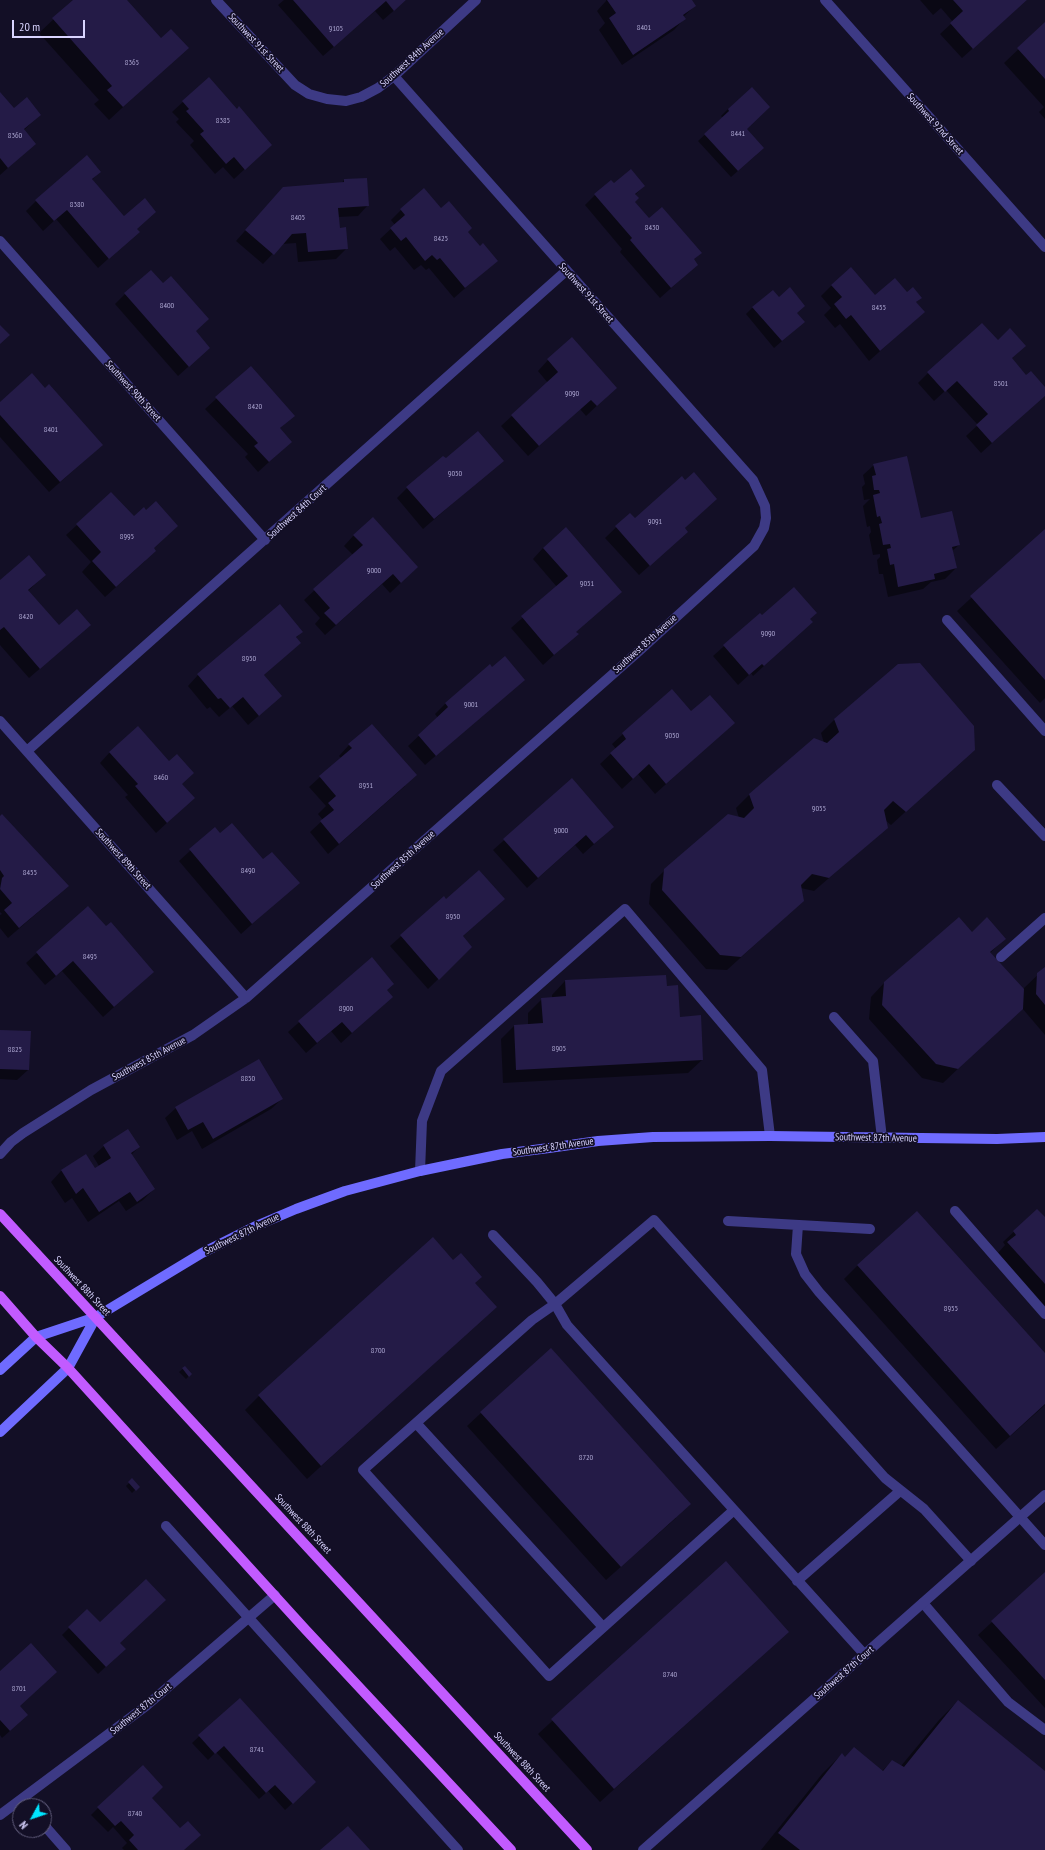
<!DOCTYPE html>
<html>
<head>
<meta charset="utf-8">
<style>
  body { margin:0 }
  #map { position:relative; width:1045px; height:1850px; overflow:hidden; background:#130f26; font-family:"PT Sans Narrow",sans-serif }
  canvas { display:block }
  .north { position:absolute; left:12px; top:1798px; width:40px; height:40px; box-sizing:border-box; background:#130f26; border:1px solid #625e7d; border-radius:50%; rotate:230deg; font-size:11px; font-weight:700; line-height:16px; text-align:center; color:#d9d4ff }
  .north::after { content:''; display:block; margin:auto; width:14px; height:18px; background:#00e5ff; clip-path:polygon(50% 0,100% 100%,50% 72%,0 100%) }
  .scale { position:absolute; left:12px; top:20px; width:73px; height:18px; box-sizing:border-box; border:2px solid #d9d4ff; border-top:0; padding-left:5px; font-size:12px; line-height:14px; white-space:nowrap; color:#d9d4ff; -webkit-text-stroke:3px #130f26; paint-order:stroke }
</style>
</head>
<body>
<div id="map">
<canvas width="1045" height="1850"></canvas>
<div class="north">N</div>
<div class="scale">20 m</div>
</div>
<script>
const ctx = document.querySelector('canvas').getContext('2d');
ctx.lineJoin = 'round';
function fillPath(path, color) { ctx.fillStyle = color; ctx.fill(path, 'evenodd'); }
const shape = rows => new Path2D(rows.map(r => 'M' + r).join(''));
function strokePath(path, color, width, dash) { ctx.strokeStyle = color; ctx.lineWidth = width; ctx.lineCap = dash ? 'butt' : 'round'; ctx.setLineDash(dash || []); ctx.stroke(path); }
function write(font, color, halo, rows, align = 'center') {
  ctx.font = font + ' "PT Sans Narrow",sans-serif'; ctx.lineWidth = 3.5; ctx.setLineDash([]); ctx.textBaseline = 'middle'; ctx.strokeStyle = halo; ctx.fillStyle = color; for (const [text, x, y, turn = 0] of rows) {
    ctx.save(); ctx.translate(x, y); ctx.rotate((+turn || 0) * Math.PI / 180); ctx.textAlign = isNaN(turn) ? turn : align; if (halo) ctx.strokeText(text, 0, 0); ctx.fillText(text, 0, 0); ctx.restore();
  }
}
const shadow = shape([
  [74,0,125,0,161,40,187,48,109,120,94,104,99,100,39,33],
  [284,0,406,0,383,20,375,11,323,56,278,5],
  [606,0,691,0,695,6,683,17,684,19,674,30,622,65,599,30,605,23,597,11,606,1],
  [920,0,1027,0,962,58,940,34,953,22,941,8,933,15],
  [1045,24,1045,119,1039,112,1044,107,1004,63],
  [209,78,260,155,234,179,223,167,215,174,190,145,194,141,176,122,179,119,172,112],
  [0,94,14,110,40,115,24,130,35,144,0,175],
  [728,109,746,129,756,155,731,177,698,141,723,118,721,116],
  [99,172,92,180,138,232,98,268,56,219,43,231,26,211,36,201],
  [344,180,368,205,358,216,338,217,339,229,347,248,336,259,298,262,296,243,282,244,263,264,236,241,283,188,341,184],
  [614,185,644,186,635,195,634,202,649,220,697,265,660,298,620,252,622,249,585,205,595,195],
  [401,210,441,210,467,232,480,247,496,261,454,298,429,268,426,270,421,265,414,270,395,247,390,251,380,239,395,225,391,220],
  [832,285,875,296,907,293,921,298,915,303,924,312,869,361,840,324,835,328,824,315,831,308,821,296],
  [125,294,195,332,198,358,178,376,115,304],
  [753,307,796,313,796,329,774,348,746,314],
  [1011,359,1026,376,1045,388,1045,395,981,453,966,436,978,425,946,390,934,401,918,383,928,373],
  [548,360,605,398,586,416,580,409,528,456,501,426,548,383,538,371],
  [251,367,293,416,279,429,291,442,258,472,245,457,248,454,205,409],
  [0,403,91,455,49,492,0,437],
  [446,460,502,461,423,529,397,498,407,488],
  [874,465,921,519,959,545,952,551,956,568,945,579,931,582,923,589,888,597,883,574,879,574,877,560,880,557,880,554,873,555,869,535,871,532,870,526,867,527,863,506,870,499,864,500,862,487,865,484,863,475],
  [685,481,716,499,684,529,676,542,639,575,605,538,630,514,635,520],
  [77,525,153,548,145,561,105,597,82,572,91,562,66,535],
  [1045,530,1045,698,1040,703,957,611],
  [354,535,407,577,390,593,382,584,325,635,315,624,320,618,304,600,353,555,344,546],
  [543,548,620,592,575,632,577,634,543,665,511,628,557,587,533,559],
  [45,575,28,591,59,627,79,635,29,678,0,645,0,582],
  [760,614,762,616,809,619,812,622,753,676,751,673,738,685,713,656],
  [302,631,296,638,300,643,263,676,270,706,248,725,232,706,219,717,210,707,207,709,188,686,198,675],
  [490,666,492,668,524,680,425,765,408,746,438,718,435,714,445,704],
  [672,690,691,712,734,723,655,794,638,774,622,789,600,764,616,749,612,744],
  [835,719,974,749,891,825,885,820,887,828,814,891,801,888,803,901,727,970,706,969,649,904,651,884,665,870,739,818,736,808,750,794,824,743,821,733],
  [372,725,405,786,328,854,310,832,323,820,318,814,326,806,309,787,341,758,339,756,349,745],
  [110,752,181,784,194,798,156,833,125,797,128,795,100,763],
  [572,780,602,837,583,854,575,845,527,888,493,850],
  [0,817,57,896,8,938,0,928,0,915,2,914,0,912],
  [215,828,220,834,298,883,241,934,179,861],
  [444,898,446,900,504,899,462,937,471,947,428,989,390,946],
  [106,927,153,972,103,1017,62,971,45,985,26,963,37,953],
  [971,933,1005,939,990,953,1023,989,1045,968,1045,1035,1022,1008,943,1083,922,1078,869,1019,871,997,885,982],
  [371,959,386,990,392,997,341,1043,331,1031,306,1053,288,1032],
  [565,981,666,987,679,1018,702,1060,688,1073,503,1083,501,1039,514,1026,528,1025,528,1013,542,999,552,998,552,995],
  [0,1031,28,1070,17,1080,0,1079],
  [282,1099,271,1109,202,1149,192,1131,177,1140,165,1118,176,1108],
  [104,1146,139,1147,131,1155,154,1189,143,1200,126,1211,119,1201,88,1222,72,1198,65,1203,51,1182,61,1171,86,1155,95,1169,99,1166,93,1156],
  [1037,1210,1045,1219,1045,1306,998,1253,1005,1245,1003,1242],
  [453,1262,496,1307,307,1479,245,1410,259,1396],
  [858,1265,1045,1355,1045,1405,996,1449,844,1279],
  [185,1367,191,1374,186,1379,179,1372],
  [481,1413,676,1518,606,1580,467,1426],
  [132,1480,138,1487,132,1493,126,1486],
  [726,1562,774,1645,600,1802,538,1734],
  [1045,1573,1045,1708,978,1635],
  [87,1610,119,1643,117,1656,98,1674,62,1635],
  [0,1672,19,1706,20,1722,2,1738,0,1735],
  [240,1699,308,1789,285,1810,268,1791,259,1799,216,1752,208,1760,192,1743],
  [958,1701,1045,1772,1045,1850,761,1850,822,1774,842,1754,845,1758,882,1771,892,1761,901,1766,939,1720],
  [150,1798,184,1850,124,1850,122,1848,127,1843,113,1827,108,1832,91,1815,98,1808]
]);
const building = shape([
  [73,0,127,0,161,38,171,29,189,48,123,107,107,90,112,86,52,18],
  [293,0,406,0,394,11,386,1,334,47],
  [607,0,692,0,696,6,683,15,686,19,633,55,609,18,616,13],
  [953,0,1027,0,973,49,950,23,963,11],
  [1045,22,1045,79,1017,48],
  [209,77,237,109,239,106,272,145,245,170,234,157,226,164,200,134,204,131,186,111,189,109,182,101],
  [752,87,770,107,747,129,764,148,738,171,704,134,729,111,728,109],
  [0,92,14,108,27,97,41,115,24,129,36,144,8,168,0,158],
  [87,155,101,172,92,179,124,216,145,198,156,212,137,229,140,232,109,259,67,210,54,221,35,200],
  [631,169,645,186,635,194,639,198,635,202,649,218,662,207,702,253,694,259,698,265,671,288,630,240,632,238,594,194,611,180,614,183],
  [367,178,369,206,338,208,340,228,346,227,348,249,308,252,306,233,292,234,274,255,245,230,283,187,344,182,344,179],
  [424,188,441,208,449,201,472,228,468,232,480,246,483,243,498,261,465,288,440,258,437,260,432,255,425,261,406,237,401,241,390,228,405,215,400,209],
  [851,267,875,295,895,278,907,292,913,287,922,298,916,302,925,312,880,351,851,315,846,319,834,304,842,297,831,285],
  [151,270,163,283,171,276,209,319,196,331,210,348,189,367,124,293],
  [790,287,805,306,797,313,805,322,782,341,752,307,773,290,779,297],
  [982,323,998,340,1010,328,1026,346,1012,358,1026,375,1031,371,1045,387,1045,396,992,443,976,425,988,414,957,381,945,392,927,372],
  [0,325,10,335,0,344],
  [572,337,617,388,597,406,591,400,539,446,511,415,558,372,547,359],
  [251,366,295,416,280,428,292,442,269,462,254,446,258,443,215,397],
  [32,373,45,388,49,384,103,445,60,482,0,415,0,402],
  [478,431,504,461,434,519,406,487,443,456,446,458],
  [907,456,921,518,952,511,960,545,952,547,957,568,934,574,935,579,898,587,894,564,890,565,887,549,891,548,890,544,883,545,879,524,882,523,880,516,877,517,873,495,880,493,879,490,874,490,872,476,876,475,873,464],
  [694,472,717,499,685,528,688,532,650,566,615,526,630,513,635,518,682,476,685,480],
  [111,492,134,516,144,507,146,510,156,501,178,526,154,548,156,551,116,587,92,561,101,552,76,524],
  [373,517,418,567,401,583,393,574,336,625,324,613,330,608,313,589,363,545,353,535],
  [566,527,622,592,576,632,579,634,554,655,521,616,568,576,543,548],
  [1045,529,1045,680,970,596],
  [29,555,46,575,28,590,59,625,77,609,91,625,40,669,4,627,0,630,0,580],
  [794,587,817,613,810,619,813,622,764,666,762,664,749,675,723,645,760,613,762,615],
  [280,604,303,632,296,637,301,643,264,675,282,696,259,716,243,697,230,708,221,698,218,699,197,674],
  [505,656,525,680,436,756,418,735,448,707,445,703,490,664,492,667],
  [920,663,974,726,975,750,906,812,893,801,884,810,888,828,829,878,812,874,801,885,804,901,741,957,720,955,662,890,664,869,728,814,744,818,754,808,749,794,814,738,827,743,839,732,834,719,898,664],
  [672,689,691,711,710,695,735,723,666,784,649,764,633,779,610,753,626,739,622,733],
  [372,724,417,775,339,844,320,821,334,810,328,803,336,796,319,776,352,748,348,744],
  [138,726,169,761,177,754,194,773,182,784,195,798,167,823,135,786,138,784,109,752],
  [572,778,614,827,594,844,586,835,538,878,503,839],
  [2,814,69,886,19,928,4,910,12,903,0,889,2,878,4,876,0,870,0,816],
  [232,823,263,859,272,852,300,883,252,924,189,849,215,827,220,833],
  [479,870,505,899,463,936,472,947,439,980,400,935,444,896,446,899],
  [88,906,106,926,111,922,154,972,114,1007,73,961,56,976,36,952],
  [959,917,972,932,987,917,1006,939,990,952,1024,989,1023,1009,958,1069,936,1064,882,1005,884,982],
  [372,957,394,984,387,990,393,997,352,1033,342,1022,317,1043,298,1021],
  [1045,967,1045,1005,1036,994,1037,973],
  [666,975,667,986,678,985,680,1017,701,1015,703,1060,516,1070,514,1025,543,1023,541,998,566,996,565,980],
  [0,1030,31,1031,29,1070,0,1069],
  [259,1059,283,1099,213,1139,203,1122,188,1130,175,1107],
  [128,1129,140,1147,131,1153,155,1189,137,1202,130,1192,99,1212,83,1188,76,1194,61,1170,86,1154,95,1168,111,1158,103,1145],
  [1037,1209,1045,1217,1045,1284,1007,1242,1016,1235,1013,1231],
  [917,1211,1045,1353,1045,1404,1010,1436,857,1265],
  [433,1237,453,1260,461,1253,482,1277,475,1283,497,1307,321,1466,258,1395],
  [551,1348,691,1504,621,1567,480,1412],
  [185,1366,192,1374,189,1377,182,1368],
  [132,1478,140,1487,136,1491,128,1482],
  [726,1561,789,1632,614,1789,551,1719],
  [1045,1572,1045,1680,991,1621],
  [146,1579,166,1600,120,1643,126,1649,106,1667,68,1627,87,1609,100,1622],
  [31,1643,57,1672,20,1706,28,1715,10,1731,0,1720,0,1671],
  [240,1698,316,1782,293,1804,275,1785,266,1793,224,1746,215,1754,198,1735],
  [958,1700,1045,1771,1045,1850,800,1850,778,1833,842,1753,845,1757,854,1747,883,1771,892,1760,904,1767],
  [143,1765,163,1787,152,1798,180,1828,188,1821,201,1835,184,1850,138,1850,129,1840,134,1835,121,1821,115,1826,97,1807],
  [348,1826,370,1850,320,1850]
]);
const lane = shape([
  [947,620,1045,731],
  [997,785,1045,836],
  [1001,957,1045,918],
  [834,1017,873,1061,882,1138],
  [420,1171,422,1121,441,1071,625,909,762,1070,770,1136],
  [955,1211,1045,1314],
  [728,1221,870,1229],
  [798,1225,796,1254,805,1274,819,1292,1045,1545],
  [493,1235,537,1282,555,1304,532,1320,363,1470,549,1676,734,1510],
  [416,1423,603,1627],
  [797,1581,900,1491],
  [923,1603,1008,1702,1045,1730],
  [865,1655,567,1325,555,1304,654,1220,885,1478,924,1509,971,1561]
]);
const street = shape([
  [216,0,295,85,309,94,327,99,346,101,361,97,378,88,394,76,476,0],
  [825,0,1045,247],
  [0,241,265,540],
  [0,721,246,998],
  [27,751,566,271],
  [0,1154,11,1142,23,1133,91,1090,193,1035,246,998,639,651,754,546,764,528,766,518,765,506,753,480,394,76],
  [166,1526,458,1850],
  [0,1815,146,1706,275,1595],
  [44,1825,66,1850],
  [643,1850,1045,1495]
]);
const secondary = shape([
  [0,1370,36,1337,96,1317,202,1253,256,1226,296,1209,345,1191,420,1171,502,1154,549,1148,598,1141,653,1137,770,1136,997,1139,1045,1137],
  [0,1432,68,1368,96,1317]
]);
const primary = shape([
  [0,1214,587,1850],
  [0,1296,36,1337,68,1368,305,1629,511,1850]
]);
const numberNames = [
  ["8401",644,28],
  ["9105",336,29],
  ["8365",132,63],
  ["8385",223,121],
  ["8441",738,134],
  ["8360",15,136],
  ["8380",77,205],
  ["8405",298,218],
  ["8430",652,228],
  ["8425",441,239],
  ["8400",167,306],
  ["8455",879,308],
  ["8501",1001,384],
  ["9090",572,394],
  ["8420",255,407],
  ["8401",51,430],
  ["9050",455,474],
  ["9091",655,522],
  ["8995",127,537],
  ["9000",374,571],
  ["9051",587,584],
  ["8420",26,617],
  ["9090",768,634],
  ["8950",249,659],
  ["9001",471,705],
  ["9050",672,736],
  ["8460",161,778],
  ["8951",366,786],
  ["9055",819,809],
  ["9000",561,831],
  ["8490",248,871],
  ["8455",30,873],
  ["8950",453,917],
  ["8495",90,957],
  ["8900",346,1009],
  ["8905",559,1049],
  ["8825",15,1050],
  ["8850",248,1079],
  ["8955",951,1309],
  ["8700",378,1351],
  ["8720",586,1458],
  ["8740",670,1675],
  ["8701",19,1689],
  ["8741",257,1750],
  ["8740",135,1814]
];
const streetNames = [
  ["Southwest 91st Street",256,43,47],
  ["Southwest 84th Avenue",412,58,-42],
  ["Southwest 92nd Street",935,124,48],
  ["Southwest 91st Street",586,293,48],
  ["Southwest 90th Street",133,391,48],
  ["Southwest 84th Court",297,512,-42],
  ["Southwest 85th Avenue",645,644,-42],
  ["Southwest 89th Street",123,859,48],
  ["Southwest 85th Avenue",403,860,-42],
  ["Southwest 85th Avenue",149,1059,-28],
  ["Southwest 87th Avenue",876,1138,1],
  ["Southwest 87th Avenue",553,1147,-8],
  ["Southwest 87th Avenue",242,1234,-26],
  ["Southwest 88th Street",82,1286,47],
  ["Southwest 88th Street",303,1524,47],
  ["Southwest 87th Court",844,1673,-41],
  ["Southwest 87th Court",141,1709,-39],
  ["Southwest 88th Street",522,1762,47]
];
fillPath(shadow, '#0007');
fillPath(building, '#241b47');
strokePath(lane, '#3d3a85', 10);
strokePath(street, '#3d3a85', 10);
strokePath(secondary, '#6f6bff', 10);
strokePath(primary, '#c25bff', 10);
write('8px', '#aca6d1', null, numberNames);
write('10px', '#d9d4ff', '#130f26', streetNames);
</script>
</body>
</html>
